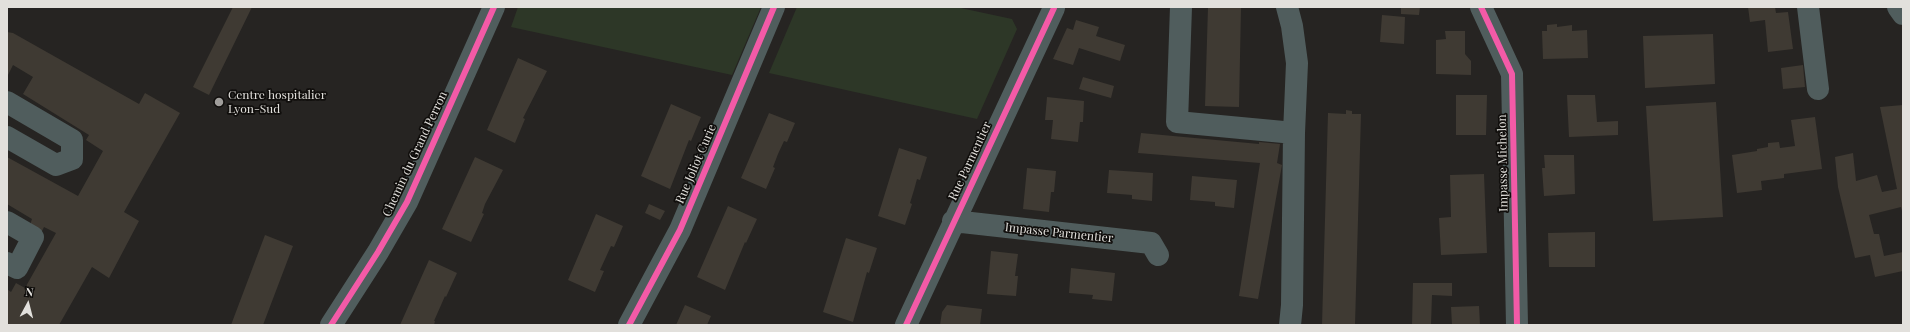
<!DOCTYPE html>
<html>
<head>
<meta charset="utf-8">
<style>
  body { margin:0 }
  #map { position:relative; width:1910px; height:332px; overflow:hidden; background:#262422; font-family:"Playfair Display",serif }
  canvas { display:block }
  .frame { position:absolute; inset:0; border:8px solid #e2e0dc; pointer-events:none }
  .north { position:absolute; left:8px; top:284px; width:40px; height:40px; -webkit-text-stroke:3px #100e0c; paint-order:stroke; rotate:7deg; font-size:11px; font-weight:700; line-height:16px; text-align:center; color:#e2e0dc }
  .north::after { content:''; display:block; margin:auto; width:14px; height:18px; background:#e2e0dc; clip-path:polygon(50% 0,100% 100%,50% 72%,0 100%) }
</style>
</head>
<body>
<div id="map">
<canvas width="1910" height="332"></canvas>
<div class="frame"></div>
<div class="north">N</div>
</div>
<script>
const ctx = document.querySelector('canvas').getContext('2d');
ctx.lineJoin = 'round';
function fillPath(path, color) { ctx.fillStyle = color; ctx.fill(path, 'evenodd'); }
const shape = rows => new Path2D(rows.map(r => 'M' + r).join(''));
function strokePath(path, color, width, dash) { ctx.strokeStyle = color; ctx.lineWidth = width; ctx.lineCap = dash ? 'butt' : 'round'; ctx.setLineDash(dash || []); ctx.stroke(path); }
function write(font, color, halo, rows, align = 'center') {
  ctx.font = font + ' "Playfair Display",serif'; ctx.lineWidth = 3.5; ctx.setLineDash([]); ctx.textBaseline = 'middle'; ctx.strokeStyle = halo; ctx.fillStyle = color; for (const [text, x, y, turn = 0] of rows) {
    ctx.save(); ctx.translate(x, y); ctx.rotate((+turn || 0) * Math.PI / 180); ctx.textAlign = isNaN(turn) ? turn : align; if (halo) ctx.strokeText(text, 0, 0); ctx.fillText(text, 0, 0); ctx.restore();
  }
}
const green = shape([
  [518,7,761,7,732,75,511,27],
  [797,7,956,7,1012,19,1017,29,977,119,769,73]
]);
const building = shape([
  [233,7,252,7,209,95,193,87],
  [1208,7,1241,7,1239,107,1205,106],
  [1401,7,1420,7,1419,15,1401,14],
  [1748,7,1775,7,1776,13,1788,12,1793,49,1768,52,1765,20,1750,22],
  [1382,15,1405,17,1404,44,1380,42],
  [1076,20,1099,27,1096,36,1125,45,1120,61,1079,48,1073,65,1053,59,1067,28,1073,30],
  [1557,24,1557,27,1572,25,1572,31,1587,30,1588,58,1543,59,1542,31,1547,31,1547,25],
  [1445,31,1465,31,1465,54,1471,61,1471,75,1436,74,1436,40,1446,39],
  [7,32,13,33,139,104,145,93,180,113,124,212,139,221,109,278,92,267,59,325,7,325,7,289,11,292,16,283,25,288,56,233,44,227,40,235,29,228,32,219,7,204,7,157,78,196,103,151,86,140,89,135,23,94,33,77,13,65,7,77],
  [1713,34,1715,84,1645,88,1643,36],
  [518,58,547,71,523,118,525,119,515,143,487,130],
  [1803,65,1805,87,1783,89,1781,68],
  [1083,77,1114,86,1111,98,1079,89],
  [1456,95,1487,95,1486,135,1456,135],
  [1567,95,1595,95,1597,122,1618,121,1618,135,1569,137],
  [1047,97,1084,101,1083,122,1080,122,1078,142,1051,139,1053,120,1045,120],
  [1716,102,1723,217,1653,221,1646,106],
  [671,104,701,117,691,141,689,140,670,189,641,176],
  [1903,105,1903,215,1901,207,1869,215,1874,234,1879,234,1884,256,1903,252,1903,271,1875,277,1870,255,1855,258,1838,187,1835,157,1853,153,1856,181,1877,175,1882,192,1897,189,1880,107],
  [1346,110,1352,111,1352,114,1361,114,1355,325,1322,325,1328,113,1346,114],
  [769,113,795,123,787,142,784,141,778,154,773,167,775,168,766,189,741,178],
  [1815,117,1822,169,1784,174,1784,178,1761,181,1762,190,1737,193,1732,155,1757,151,1757,149,1768,147,1768,143,1779,142,1780,148,1795,146,1791,120],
  [1141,133,1259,144,1259,142,1280,144,1277,163,1282,165,1258,299,1239,296,1260,163,1138,153],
  [899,148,927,157,920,180,917,179,914,190,910,203,912,204,905,225,878,216],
  [1544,155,1574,155,1575,194,1544,196,1542,168,1545,168],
  [475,157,503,170,485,204,482,213,484,214,471,242,442,229],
  [1027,168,1056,171,1054,192,1051,192,1049,212,1023,209],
  [1109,170,1153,173,1152,201,1132,199,1132,195,1107,193],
  [1484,174,1487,253,1441,255,1439,218,1451,217,1450,175],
  [1192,176,1237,180,1234,208,1215,206,1215,202,1190,200],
  [649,204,665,211,660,220,645,213],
  [728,206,757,219,746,243,745,242,725,290,697,277],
  [596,214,623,226,614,247,611,246,600,270,604,271,595,292,568,280],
  [1595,232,1595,267,1549,267,1548,233],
  [265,235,293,246,263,325,231,325],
  [846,238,877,248,869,273,867,272,853,322,823,312],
  [991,251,1018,254,1015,276,1018,276,1016,296,987,294],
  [429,260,457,273,446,297,445,296,434,321,435,321,434,325,400,325],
  [1071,268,1115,273,1112,301,1092,299,1093,295,1069,293],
  [1413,283,1452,283,1452,296,1432,295,1431,325,1412,325],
  [685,305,711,316,707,325,676,325],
  [947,305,982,309,980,325,940,325,942,312],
  [1479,306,1480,325,1452,325,1451,307]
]);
const minor = shape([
  [1181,7,1177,122,1294,133],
  [1287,7,1292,26,1297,63,1294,133,1292,305,1290,325],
  [1481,7,1512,74,1517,325],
  [1808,7,1818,89],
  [1898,7,1903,14],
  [7,102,72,140,72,159,56,165,7,137],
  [953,221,1151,243,1158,255],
  [7,222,33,237,17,268,7,263],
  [331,325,378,252,407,202,494,7],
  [629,325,680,230,774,7],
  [906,325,1054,8]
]);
const cycleway = shape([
  [1481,7,1512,74,1517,325],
  [331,325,378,252,407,202,494,7],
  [629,325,680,230,774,7],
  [906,325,1054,8]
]);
const markers = [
  [219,102,5,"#a09e9b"]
];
const poiNames = [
  ["Centre hospitalier",228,95],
  ["Lyon-Sud",228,109]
];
const streetNames = [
  ["Chemin du Grand Perron",415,154,-65],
  ["Rue Parmentier",970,161,-65],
  ["Impasse Michelon",1503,163,-91],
  ["Rue Joliot Curie",696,164,-67],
  ["Impasse Parmentier",1059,233,6]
];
fillPath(green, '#2d3727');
fillPath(building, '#3f3a33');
strokePath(minor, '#505d5d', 22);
strokePath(cycleway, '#f35aa7', 6);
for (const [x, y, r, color] of markers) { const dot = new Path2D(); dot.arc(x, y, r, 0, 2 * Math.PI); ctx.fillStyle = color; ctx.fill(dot); strokePath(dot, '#100e0c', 1.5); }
write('12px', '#e2e0dc', '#100e0c', poiNames, 'left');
write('12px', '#e2e0dc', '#100e0c', streetNames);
</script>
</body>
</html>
